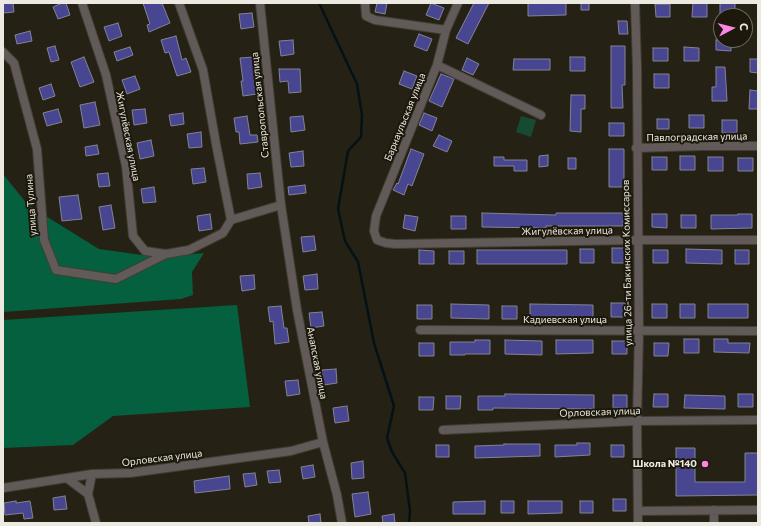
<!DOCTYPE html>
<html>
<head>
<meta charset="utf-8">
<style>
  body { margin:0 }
  #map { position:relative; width:761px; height:526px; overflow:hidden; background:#252215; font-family:Commissioner,sans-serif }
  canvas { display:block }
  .frame { position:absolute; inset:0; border:4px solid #ebe9e0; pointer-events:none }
  .north { position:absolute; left:713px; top:8px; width:40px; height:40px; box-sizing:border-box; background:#1c180c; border:1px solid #6f6c61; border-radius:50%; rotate:83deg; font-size:11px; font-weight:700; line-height:16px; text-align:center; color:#ebe9e0 }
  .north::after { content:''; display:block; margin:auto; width:14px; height:18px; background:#fc86e4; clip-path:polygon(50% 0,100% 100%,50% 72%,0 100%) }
</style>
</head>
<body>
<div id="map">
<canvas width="761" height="526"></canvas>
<div class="frame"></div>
<div class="north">С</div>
</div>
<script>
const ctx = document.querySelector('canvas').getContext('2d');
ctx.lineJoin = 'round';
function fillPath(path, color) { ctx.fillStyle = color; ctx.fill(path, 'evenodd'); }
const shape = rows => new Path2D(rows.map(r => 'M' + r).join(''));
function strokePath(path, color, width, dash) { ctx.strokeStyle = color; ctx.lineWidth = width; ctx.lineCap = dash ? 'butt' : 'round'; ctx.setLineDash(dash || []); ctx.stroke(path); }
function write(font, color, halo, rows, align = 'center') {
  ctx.font = font + ' Commissioner,sans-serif'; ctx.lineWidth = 4; ctx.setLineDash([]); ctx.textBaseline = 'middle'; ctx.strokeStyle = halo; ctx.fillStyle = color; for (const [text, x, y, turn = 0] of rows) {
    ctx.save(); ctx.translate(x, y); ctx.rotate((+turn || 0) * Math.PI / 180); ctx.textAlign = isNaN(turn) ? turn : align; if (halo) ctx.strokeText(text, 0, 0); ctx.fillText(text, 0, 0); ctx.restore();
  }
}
const green = shape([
  [521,116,536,120,531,137,516,132]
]);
const forest = shape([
  [3,174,28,205,99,249,142,255,173,256,204,253,192,272,193,295,181,299,3,312],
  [237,305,250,407,113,416,73,445,3,448,3,320]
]);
const stream = shape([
  [319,3,357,84,362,115,361,137,348,151,338,209,345,241,358,262,374,343,394,406,387,438,392,452,405,473,410,511,409,523]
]);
const building = shape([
  [3,3,13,3,14,12,3,13,3,3],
  [62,3,66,3,70,15,58,19,53,7,62,3],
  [143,3,162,3,170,23,149,32,147,25,150,24,143,3],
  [377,3,387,3,385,14,375,12,377,3],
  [431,3,444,8,439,20,426,15,431,3],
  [474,3,489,3,468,44,456,38,474,3],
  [528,3,566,3,566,15,528,16,528,3],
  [581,3,589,3,589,10,581,10,581,3],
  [693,3,707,3,707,17,692,17,693,3],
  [720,3,735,3,735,16,720,16,720,3],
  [655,4,670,4,670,17,656,17,655,4],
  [252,13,254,27,241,29,239,14,252,13],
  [618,21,627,21,628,34,619,34,618,21],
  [118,23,122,36,109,41,104,27,118,23],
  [30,31,32,41,17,44,15,35,30,31],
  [419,34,432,39,427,51,414,46,419,34],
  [176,36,182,60,186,58,191,72,177,76,169,52,165,53,161,40,176,36],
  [293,40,294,54,281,56,279,41,293,40],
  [716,40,731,40,731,51,716,50,716,40],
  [55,46,59,60,51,62,47,48,55,46],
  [611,46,625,46,625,85,622,85,623,108,611,108,611,46],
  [130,47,133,55,117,61,114,52,130,47],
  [684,47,699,48,699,61,684,61,684,47],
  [653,48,668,48,668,61,653,61,653,48],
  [84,57,94,82,80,87,71,62,84,57],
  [254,57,255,71,254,72,257,94,243,96,241,81,243,81,240,58,254,57],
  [570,57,585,57,585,71,570,71,570,57],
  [467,58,479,64,473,75,462,70,467,58],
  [514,59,550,59,550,70,513,70,514,59],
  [750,59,758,59,758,73,750,72,750,59],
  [716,67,725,67,727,101,712,101,712,87,716,87,716,67],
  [279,69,300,69,301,92,289,93,288,81,280,82,279,69],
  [404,71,417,76,412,89,399,84,404,71],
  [441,74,454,79,442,107,429,101,441,74],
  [654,74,669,74,669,88,654,88,654,74],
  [135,76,140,89,127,94,122,80,135,76],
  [51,84,55,96,43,100,39,88,51,84],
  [750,90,758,91,758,109,749,109,750,90],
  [571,95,585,95,585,109,581,109,581,132,570,131,571,95],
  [95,102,100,125,84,128,80,105,95,102],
  [58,109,62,122,47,126,43,113,58,109],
  [145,109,147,123,134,125,132,110,145,109],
  [183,113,184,124,171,126,169,115,183,113],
  [424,113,437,118,432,131,419,125,424,113],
  [689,115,704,115,704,128,689,128,689,115],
  [247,116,250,135,257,135,258,142,240,144,239,132,236,132,234,118,247,116],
  [303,116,305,130,291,132,290,117,303,116],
  [657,119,669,119,669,129,657,129,657,119],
  [722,120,737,120,737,133,722,133,722,120],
  [609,123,624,123,624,136,609,136,609,123],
  [201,132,202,147,189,148,187,134,201,132],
  [439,135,452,141,447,152,433,146,439,135],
  [151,140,154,156,140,159,137,143,151,140],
  [97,145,99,154,86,156,85,147,97,145],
  [411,149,424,154,412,186,408,184,404,195,393,190,397,183,398,184,411,149],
  [609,149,624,149,624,187,609,187,609,149],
  [303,151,304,166,291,167,289,153,303,151],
  [548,155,548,166,539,167,539,156,548,155],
  [680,156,695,156,695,170,680,170,680,156],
  [494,157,504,157,504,160,527,160,527,171,514,171,514,166,494,166,494,157],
  [652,157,667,157,667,170,652,170,652,157],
  [708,157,723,157,723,171,708,171,708,157],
  [568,158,576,158,576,169,568,169,568,158],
  [738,158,753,158,753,171,738,171,738,158],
  [204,168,206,182,193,184,191,169,204,168],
  [108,173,110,186,99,187,97,174,108,173],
  [260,173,262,187,248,189,247,174,260,173],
  [305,185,306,193,289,195,288,187,305,185],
  [154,187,156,202,143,203,141,189,154,187],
  [78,195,82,219,62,221,59,197,78,195],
  [111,205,115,228,103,230,99,207,111,205],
  [482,213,556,215,556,213,623,213,623,226,546,226,546,228,482,227,482,213],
  [210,214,212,229,199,231,197,216,210,214],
  [652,214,667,214,667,228,652,227,652,214],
  [738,214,752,214,752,228,711,229,711,215,738,215,738,214],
  [405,215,418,217,415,231,403,228,405,215],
  [681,215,696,215,696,228,681,228,681,215],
  [451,216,466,216,466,229,451,229,451,216],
  [314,236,316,250,303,252,301,237,314,236],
  [612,248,624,248,624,263,612,263,612,248],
  [580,249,594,249,594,263,580,263,580,249],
  [686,249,722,250,722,264,686,263,686,249],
  [419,250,434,251,434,264,419,264,419,250],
  [477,250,567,250,567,264,477,264,477,250],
  [653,250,668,250,668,263,653,263,653,250],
  [735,250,749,250,749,264,735,264,735,250],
  [449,251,464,251,464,264,449,264,449,251],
  [317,274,318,289,305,290,303,276,317,274],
  [254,275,255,289,242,291,240,276,254,275],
  [611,303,626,303,626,317,611,317,611,303],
  [451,304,489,305,489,319,451,318,451,304],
  [530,304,593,305,593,318,530,318,530,304],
  [652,304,667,304,667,318,652,318,652,304],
  [680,304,695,304,695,318,680,318,680,304],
  [708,304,748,304,748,318,708,318,708,304],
  [417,305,432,305,432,319,417,319,417,305],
  [281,306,284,328,287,328,289,342,275,344,273,321,270,322,268,307,281,306],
  [502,306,517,306,517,319,502,319,502,306],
  [322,312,324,326,311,328,309,313,322,312],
  [684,339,699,339,699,353,684,353,684,339],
  [714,339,728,339,728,343,750,343,749,353,714,352,714,339],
  [475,340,490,340,490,354,465,354,465,355,450,355,450,342,475,342,475,340],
  [505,340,542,341,542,355,505,354,505,340],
  [556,340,593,340,593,353,556,354,556,340],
  [612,341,627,341,627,354,612,354,612,341],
  [419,343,434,343,434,356,419,356,419,343],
  [654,343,669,343,668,356,654,356,654,343],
  [336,369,337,383,324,385,322,370,336,369],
  [298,380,300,394,287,396,285,381,298,380],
  [505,394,594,395,594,409,493,408,493,410,478,410,478,396,505,396,505,394],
  [654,394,668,394,668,407,653,407,654,394],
  [738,394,753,394,753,407,738,407,738,394],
  [613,395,627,395,627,408,613,408,613,395],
  [685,395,725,396,725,409,684,408,685,395],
  [446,396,461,396,460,409,446,409,446,396],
  [419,397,434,397,433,410,419,410,419,397],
  [347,406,349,421,335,423,333,408,347,406],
  [577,443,590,443,590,455,555,457,555,445,577,445,577,443],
  [504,444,540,444,540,456,475,458,475,446,504,445,504,444],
  [436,445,449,445,449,457,436,457,436,445],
  [611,445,624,445,624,457,611,457,611,445],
  [676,448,695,448,695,482,745,482,745,453,758,453,758,495,676,496,676,448],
  [363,461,364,478,352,479,351,463,363,461],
  [313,465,315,477,303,479,301,467,313,465],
  [279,470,281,482,269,483,267,471,279,470],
  [255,473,257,485,245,487,243,474,255,473],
  [229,476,230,489,195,493,194,481,229,476],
  [368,492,371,514,355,517,352,494,368,492],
  [65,496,67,509,54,510,53,498,65,496],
  [613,499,626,499,626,511,613,511,613,499],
  [16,501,16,503,30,501,33,518,24,519,23,513,5,515,4,503,16,501],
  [485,501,485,514,453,514,453,502,485,501],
  [501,501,514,501,514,513,501,513,501,501],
  [528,501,562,501,562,513,528,514,528,501],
  [580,501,593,501,593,513,580,513,580,501],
  [320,514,321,523,309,523,308,516,320,514],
  [394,514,395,523,383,523,382,516,394,514]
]);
const minor = shape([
  [82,3,106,75,126,166,133,236,145,251,166,254,189,250,223,233,231,220,281,205],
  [179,3,203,70,216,144,231,220],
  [260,3,281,205,297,310,323,442,337,495,342,523],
  [365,3,366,16,375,20,446,30],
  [458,3,446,30,437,65,376,216,374,231,377,240,386,243,396,244,637,240,758,240],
  [635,3,637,68,639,331,637,421,638,523],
  [3,52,14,63,37,149,44,240,56,270,116,279,166,254],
  [437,65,541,115],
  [636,148,701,146,758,146],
  [420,330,758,331],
  [443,430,637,421,758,420],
  [68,479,88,494,96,523],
  [3,488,92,474,130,473,291,451,323,442],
  [88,494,92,474],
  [638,511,758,510],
  [714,523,714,510]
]);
const markers = [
  [705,464,4,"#fc86e4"]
];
const streetNames = [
  ["Ставропольская улица",260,105,-96],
  ["Барнаульская улица",405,117,-68],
  ["Жигулёвская улица",128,136,79],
  ["Павлоградская улица",697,137,-1],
  ["улица Тулина",31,205,-94],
  ["Жигулёвская улица",567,231,-1],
  ["улица 26-ти Бакинских Комиссаров",627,263,-91],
  ["Кадиевская улица",565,320],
  ["Анапская улица",317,363,79],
  ["Орловская улица",600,412,-2],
  ["Орловская улица",162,458,-7]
];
const poiNames = [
  ["Школа №140",697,464]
];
fillPath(green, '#174a33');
fillPath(forest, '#04603e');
strokePath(stream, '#041217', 2.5);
fillPath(building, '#494691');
strokePath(building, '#828393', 1);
strokePath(minor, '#413e31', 10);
strokePath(minor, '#625a58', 8);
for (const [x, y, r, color] of markers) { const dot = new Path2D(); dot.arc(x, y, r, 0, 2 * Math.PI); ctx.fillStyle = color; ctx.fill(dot); strokePath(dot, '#1c180c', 1.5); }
write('10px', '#ebe9e0', '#1c180c', streetNames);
write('bold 10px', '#ebe9e0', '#1c180c', poiNames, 'right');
</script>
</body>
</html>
